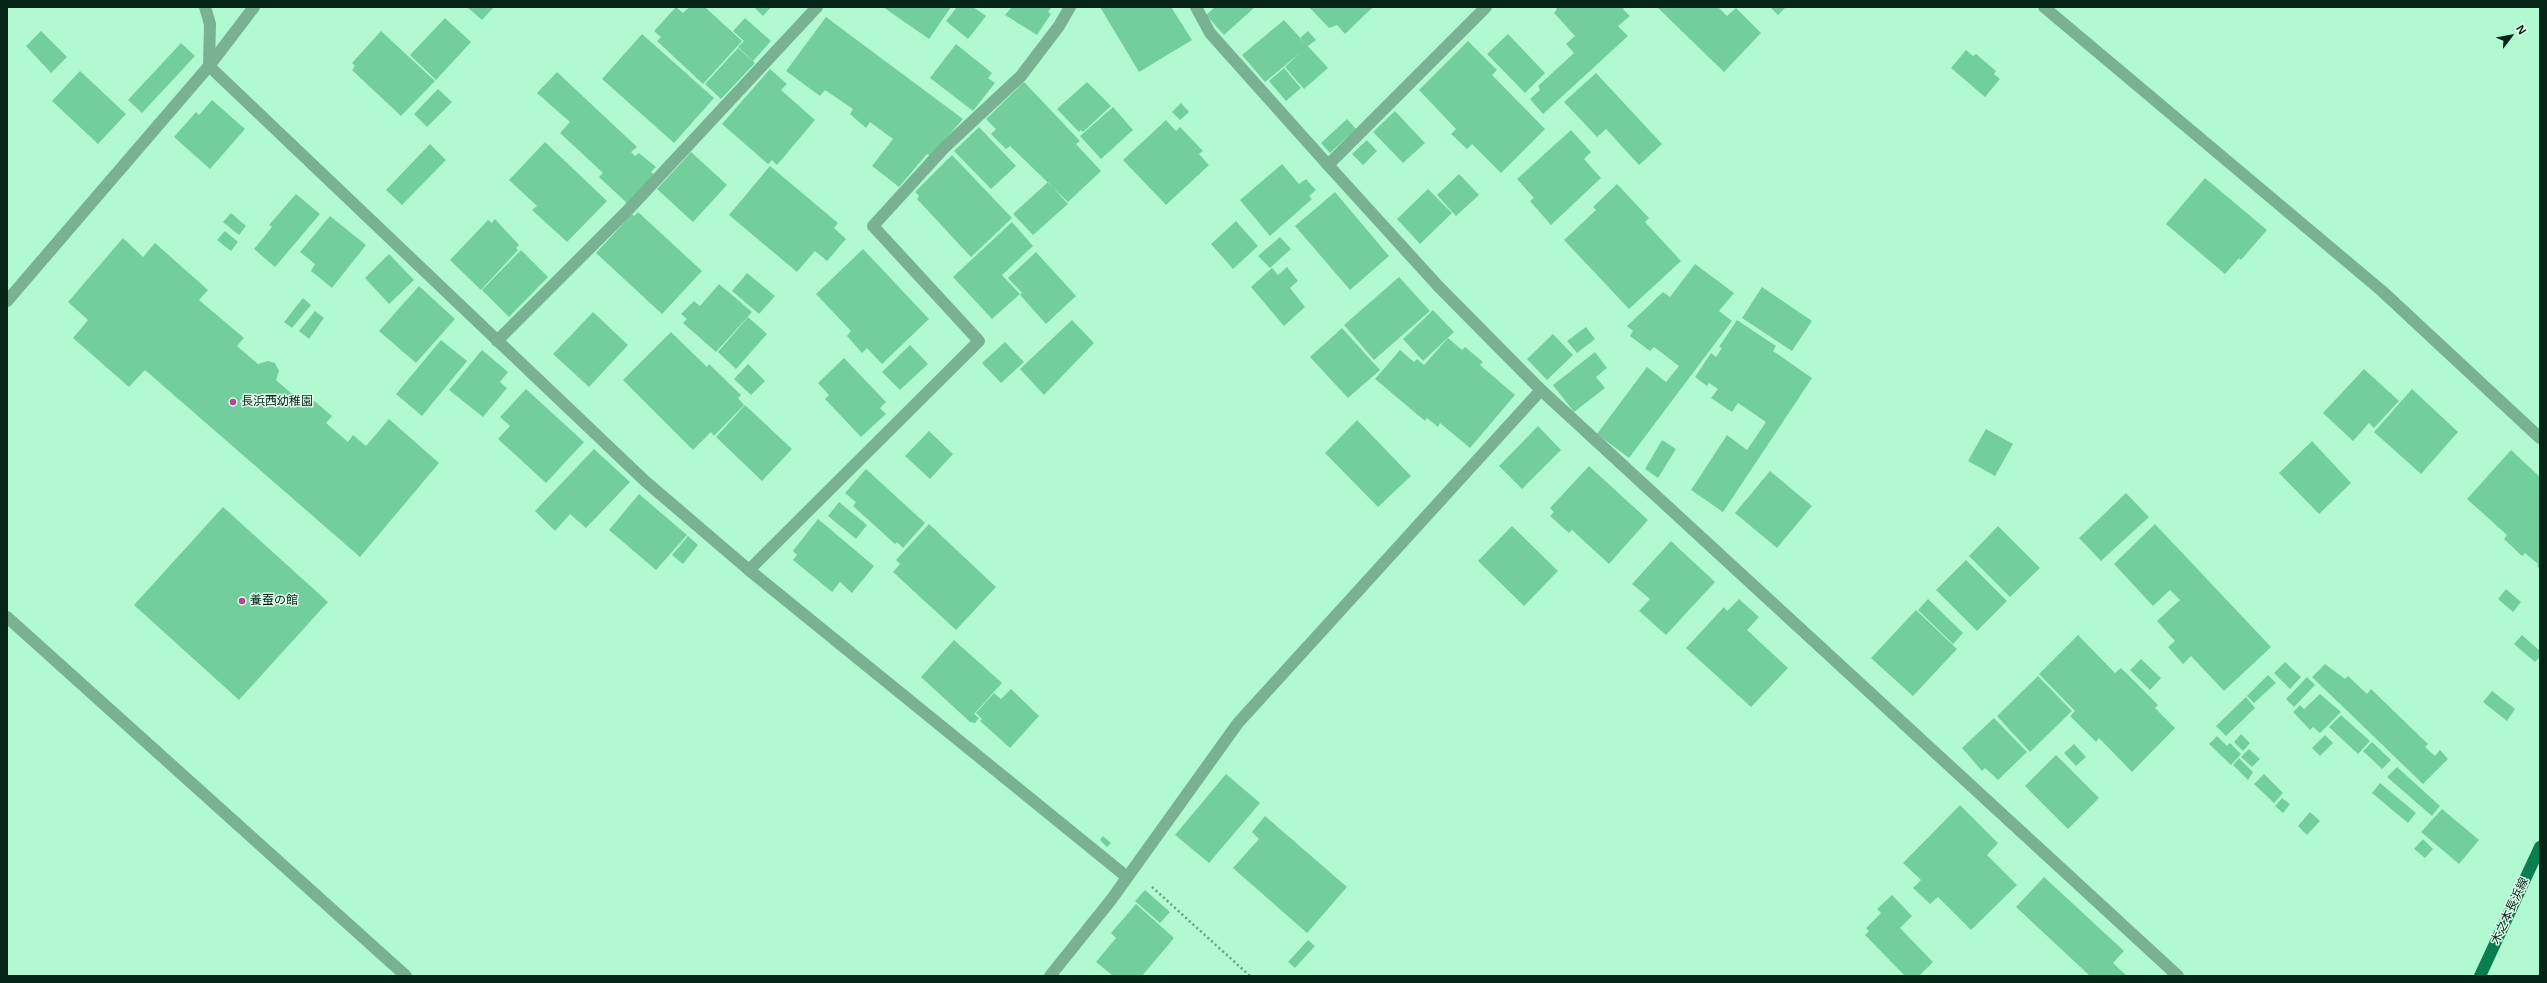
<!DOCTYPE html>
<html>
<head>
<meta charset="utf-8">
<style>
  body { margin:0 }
  #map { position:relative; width:2547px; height:983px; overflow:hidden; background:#b1fad1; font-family:"Noto Sans",sans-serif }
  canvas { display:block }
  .frame { position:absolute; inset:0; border:8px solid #052415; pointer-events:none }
  .north { position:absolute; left:2491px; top:16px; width:40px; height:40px; -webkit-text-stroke:3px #e0fceb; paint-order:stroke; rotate:58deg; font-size:11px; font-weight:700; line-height:16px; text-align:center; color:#052415 }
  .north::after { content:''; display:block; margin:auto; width:14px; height:18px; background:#052415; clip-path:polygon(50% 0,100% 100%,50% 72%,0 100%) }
</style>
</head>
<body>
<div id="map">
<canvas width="2547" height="983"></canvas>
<div class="frame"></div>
<div class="north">N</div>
</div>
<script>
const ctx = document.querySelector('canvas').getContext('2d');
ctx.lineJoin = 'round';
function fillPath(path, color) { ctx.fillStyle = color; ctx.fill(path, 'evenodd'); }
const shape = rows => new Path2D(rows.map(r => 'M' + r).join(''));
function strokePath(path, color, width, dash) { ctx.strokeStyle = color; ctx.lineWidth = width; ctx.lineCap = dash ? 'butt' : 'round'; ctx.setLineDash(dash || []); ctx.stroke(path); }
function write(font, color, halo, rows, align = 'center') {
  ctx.font = font + ' "Noto Sans","Noto Sans JP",sans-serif'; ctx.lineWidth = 3; ctx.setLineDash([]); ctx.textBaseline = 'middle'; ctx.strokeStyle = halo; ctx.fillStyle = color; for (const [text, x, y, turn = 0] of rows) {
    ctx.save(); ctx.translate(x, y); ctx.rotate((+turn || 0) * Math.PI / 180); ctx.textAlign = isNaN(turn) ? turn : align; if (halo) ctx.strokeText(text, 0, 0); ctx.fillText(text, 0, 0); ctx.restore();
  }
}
const building = shape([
  [467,7,494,7,482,20],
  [676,7,683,13,689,7,705,7,742,41,703,84,657,41,661,37,654,31],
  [754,7,771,7,763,16],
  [883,7,951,7,929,39],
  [957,7,973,7,986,16,968,39,946,21],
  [1012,7,1052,7,1048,12,1051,14,1037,35,1005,15],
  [1100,7,1171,7,1192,40,1139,72],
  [1215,7,1255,7,1224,35,1206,15],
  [1309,7,1373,7,1345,34,1337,25,1329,28],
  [1555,7,1625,7,1623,9,1630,16,1618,26,1628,36,1543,114,1530,99,1540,90,1538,86,1574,53,1566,44,1575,36,1554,13,1557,9],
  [1657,7,1718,7,1727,16,1736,8,1761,33,1724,72],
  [1770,7,1786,7,1778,15],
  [826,17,963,119,930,156,927,154,899,187,872,166,893,139,870,122,866,128,850,114,853,109,825,90,820,96,786,71],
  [445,18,471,42,436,80,410,55],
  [745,18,771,41,753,61,738,47,744,41,733,31],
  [1284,20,1328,68,1304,89,1285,67,1300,53,1265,82,1242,55],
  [41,31,67,57,51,73,26,46],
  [381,31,435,81,401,116,352,70,355,66,352,63],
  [1308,31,1316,40,1308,46,1300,38],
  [642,34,714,98,674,143,602,79],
  [1508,34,1545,73,1525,93,1487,54],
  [1468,41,1497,70,1492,75,1545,129,1501,173,1472,144,1467,149,1451,134,1456,129,1419,90],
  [181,43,195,56,142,113,128,100],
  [956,44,992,73,988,78,995,83,973,111,930,78],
  [738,48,755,63,721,99,705,84],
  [1966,50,1973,56,1976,54,1996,71,1994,74,2000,79,1985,97,1951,68],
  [1284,68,1301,88,1286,101,1269,81],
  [770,69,787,84,781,90,815,120,777,165,772,160,768,164,722,124],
  [80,71,126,114,98,144,52,101],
  [557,72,637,147,631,152,635,156,639,153,656,167,651,172,655,175,628,204,599,177,603,173,560,133,570,122,537,93],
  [1596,73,1662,144,1639,165,1606,129,1597,137,1564,102],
  [1024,82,1080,141,1076,144,1101,171,1068,202,1010,146,1006,149,991,134,996,129,986,119],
  [1087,82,1111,106,1083,132,1081,130,1079,132,1057,109],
  [438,89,452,102,427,127,414,114],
  [212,100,245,129,210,169,174,137,196,112,199,115],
  [1181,103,1189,112,1180,120,1172,112],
  [1113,107,1133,130,1101,159,1080,136],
  [1395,111,1425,143,1403,163,1373,132],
  [1347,119,1356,129,1330,153,1321,143],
  [1166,120,1176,131,1180,127,1203,151,1199,154,1209,165,1166,205,1123,160],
  [979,127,1016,166,991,189,954,151],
  [1571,130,1591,152,1584,159,1601,178,1551,225,1530,201,1534,198,1517,179],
  [1367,140,1377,151,1363,165,1352,154],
  [545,142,607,201,567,242,532,210,537,206,509,180],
  [430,144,446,160,402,205,386,190],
  [691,152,727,185,693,222,657,189],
  [952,155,1012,218,971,257,917,199,919,196,915,192],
  [1282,164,1299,184,1306,179,1316,190,1309,196,1312,199,1270,236,1240,200],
  [770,166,838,223,834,228,846,239,827,261,815,251,797,272,729,215],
  [1459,174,1479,195,1456,216,1437,195],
  [2205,178,2267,230,2241,260,2239,258,2225,274,2166,224],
  [1048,182,1068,204,1033,235,1013,214],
  [1617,184,1649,218,1645,222,1681,261,1629,309,1564,240,1596,210,1593,207],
  [1428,189,1452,213,1420,244,1397,219],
  [1335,192,1389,256,1350,290,1295,226],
  [296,194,320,214,275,267,254,249,272,227,269,225],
  [638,212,702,271,662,314,596,253,632,214,634,216],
  [231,213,246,226,239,235,223,222],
  [330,216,366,245,332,288,311,271,315,264,300,252],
  [495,219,519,245,516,248,518,250,481,290,450,260,488,220,492,223],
  [1236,221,1258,246,1233,269,1211,244],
  [1012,222,1033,246,1002,275,1020,294,992,319,953,277],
  [225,231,238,242,231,251,217,240],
  [1280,237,1291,249,1270,268,1258,256],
  [123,238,143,257,155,243,208,290,199,300,244,338,237,346,258,364,268,361,275,363,279,371,276,380,300,401,306,394,332,416,326,423,348,442,353,435,366,446,389,419,439,463,360,557,145,370,129,387,73,338,88,320,68,302],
  [863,249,929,319,882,364,867,348,862,353,847,336,851,331,816,294],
  [521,250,548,277,509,317,482,290],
  [1036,252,1076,296,1046,324,1020,295,1022,293,1008,278],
  [389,254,414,280,389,304,365,278],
  [1695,264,1734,293,1719,311,1732,321,1629,458,1597,434,1647,367,1666,382,1679,366,1654,347,1650,351,1630,336,1633,331,1627,326,1663,292,1670,297],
  [1287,267,1298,281,1290,288,1305,307,1284,326,1251,287,1272,268,1278,275],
  [747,273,775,296,759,314,732,291],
  [1399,277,1430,311,1374,360,1344,325],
  [719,284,752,312,716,352,683,323,687,319,681,314,694,301,700,306],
  [419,286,455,319,416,363,379,331],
  [1762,287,1812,321,1792,351,1742,318],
  [303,298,311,305,292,328,284,322],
  [1433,310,1454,332,1423,361,1403,339],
  [315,311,324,318,309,339,299,331],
  [593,312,628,345,589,387,553,354],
  [748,317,767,334,736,369,718,352],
  [1072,320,1094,343,1044,395,1020,369],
  [1737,320,1776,346,1773,351,1812,378,1723,512,1691,490,1727,435,1747,450,1766,422,1738,403,1732,412,1711,398,1718,389,1709,383,1707,386,1695,377,1711,353,1716,357,1722,348,1719,347],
  [1586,327,1595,339,1577,353,1567,341],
  [1342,328,1380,370,1348,398,1310,357],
  [671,332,707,367,709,364,741,395,738,398,744,405,714,436,711,432,693,450,623,380],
  [1553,334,1573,355,1547,380,1527,359],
  [1448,338,1462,350,1465,347,1483,362,1480,365,1515,395,1470,448,1440,423,1438,427,1427,418,1425,421,1375,379,1400,350,1414,362,1417,359,1424,365],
  [441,340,467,361,422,416,396,394],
  [1005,342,1024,362,1001,383,982,363],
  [910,345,928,364,900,390,882,372],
  [482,350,508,372,500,382,507,388,483,417,449,390],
  [1595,352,1607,368,1596,377,1605,388,1574,412,1553,385],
  [844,358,886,402,880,408,886,414,861,437,825,399,829,395,818,383],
  [748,364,765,381,751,395,734,379],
  [2364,369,2399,401,2374,428,2369,423,2353,441,2323,413],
  [526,389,584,442,546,483,498,439,510,426,500,417],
  [2412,389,2458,432,2421,474,2374,432],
  [745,405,792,449,762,481,716,437],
  [1357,420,1411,476,1378,507,1325,453],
  [1538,426,1561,450,1522,489,1499,466],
  [1986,429,2013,444,1995,476,1968,461],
  [929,431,953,454,930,479,905,456],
  [1662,440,1676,449,1658,478,1645,469],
  [2312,441,2351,483,2319,514,2279,473],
  [594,449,630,482,586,528,570,514,555,531,535,511],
  [2511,450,2540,477,2540,569,2537,566,2538,564,2525,553,2522,556,2504,539,2507,535,2467,499],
  [1589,466,1648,520,1609,564,1572,530,1569,533,1550,516,1554,512,1550,508],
  [866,469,925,523,903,548,897,542,895,544,853,506,856,502,845,493],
  [1770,471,1812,506,1777,548,1735,513],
  [2126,493,2149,517,2101,561,2079,538],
  [639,494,687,535,656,570,609,530],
  [839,502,867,525,856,539,828,516],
  [223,507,328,602,239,700,134,605],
  [818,519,874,566,852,593,840,582,832,592,793,560,797,555,793,551],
  [929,524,996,587,956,630,893,572,900,564,896,560],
  [2155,524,2271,647,2224,691,2191,656,2183,664,2168,647,2175,641,2157,621,2180,600,2170,590,2153,606,2114,564],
  [1512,526,1558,571,1524,606,1478,561],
  [1998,526,2040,568,2010,597,1969,556],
  [688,536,698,545,683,564,672,555],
  [1671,541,1715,582,1666,635,1639,611,1650,599,1632,584],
  [1966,560,2007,601,1977,631,1936,590],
  [2506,589,2521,602,2513,612,2498,599],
  [1739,599,1759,617,1747,630,1788,668,1751,707,1686,648,1724,607,1727,611],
  [1928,599,1963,633,1953,644,1918,610],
  [1916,610,1957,649,1913,696,1871,658],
  [2078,635,2115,673,2121,668,2158,705,2155,708,2175,728,2132,772,2099,738,2096,742,2070,716,2075,711,2039,674],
  [2522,635,2540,651,2540,657,2535,662,2514,644],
  [954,640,1002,683,974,714,979,718,975,723,970,722,921,677],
  [2141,659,2161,678,2150,690,2130,670],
  [2285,662,2301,677,2290,689,2274,673],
  [2325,664,2345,679,2348,676,2367,694,2371,689,2428,744,2425,747,2435,756,2440,750,2448,759,2423,784,2312,677],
  [2268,675,2276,683,2254,703,2247,696],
  [2038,676,2072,711,2030,752,1997,716],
  [2307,677,2315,685,2294,707,2286,699],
  [1011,689,1039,716,1010,748,980,721,982,719,976,713,994,693,1001,699],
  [2492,691,2515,709,2507,721,2483,702],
  [2320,694,2341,712,2320,733,2313,727,2310,730,2293,712,2300,705,2304,709],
  [2246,697,2255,708,2226,736,2216,726],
  [2341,715,2370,741,2358,754,2329,727],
  [1994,718,2027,752,1998,780,1985,768,1982,771,1962,748],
  [2241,734,2250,743,2243,751,2234,742],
  [2325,735,2333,743,2320,756,2312,748],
  [2217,736,2227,746,2230,743,2241,754,2231,765,2209,744],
  [2372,742,2391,760,2382,769,2363,751],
  [2074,744,2086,757,2076,766,2064,753],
  [2249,749,2260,759,2252,767,2241,757],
  [2056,755,2099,798,2068,829,2025,786],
  [2239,758,2253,772,2248,780,2233,765],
  [2397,767,2440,806,2432,816,2387,777],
  [1226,774,1260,803,1209,863,1175,835],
  [2264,774,2283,793,2274,803,2254,784],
  [2380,783,2416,813,2408,823,2372,793],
  [2282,798,2290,804,2283,813,2275,806],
  [1960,805,1998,843,1987,855,2017,885,1971,930,1938,897,1930,904,1913,888,1921,880,1903,863],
  [2442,809,2479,840,2459,864,2421,832],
  [2310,812,2320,821,2307,835,2298,826],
  [1265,816,1347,887,1307,933,1233,868,1259,839,1252,832],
  [1103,836,1111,843,1107,847,1100,840],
  [2423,839,2433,849,2425,858,2414,849],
  [2044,877,2124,951,2113,963,2127,976,2090,976,2016,907],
  [1145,890,1170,912,1160,923,1135,901],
  [1892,895,1912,916,1900,928,1933,962,1919,976,1905,976,1865,935,1869,931,1866,928,1881,913,1877,909],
  [1136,904,1174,938,1142,976,1113,976,1096,962,1116,938,1111,933],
  [1308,940,1315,946,1295,968,1288,962]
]);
const path = shape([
  [1152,887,1250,976]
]);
const service = shape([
  [209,66,254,7],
  [497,341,629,209,817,7],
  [749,570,979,341,873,226,945,147,1021,76,1059,26,1070,7]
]);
const minor = shape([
  [205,7,210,24,209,66],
  [1196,7,1210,33,1328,165,1439,287,1541,390,2178,976],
  [2044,7,2382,291,2540,438],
  [1328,165,1486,7],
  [7,301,209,66,645,481,749,570,1127,877],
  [7,617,406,976],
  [1050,976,1111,900,1238,723,1541,390]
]);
const primary = shape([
  [2480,976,2540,847]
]);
const markers = [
  [233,402,4,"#b9439a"],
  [242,601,4,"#b9439a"]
];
const poiNames = [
  ["長浜西幼稚園",241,402],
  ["養蚕の館",250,601]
];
const streetNames = [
  ["木之本長浜線",2510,911,-65]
];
fillPath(building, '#73ce9e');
strokePath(path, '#649b7d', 2.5, [2, 3]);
strokePath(service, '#78b292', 12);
strokePath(minor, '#78b292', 12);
strokePath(primary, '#0b7e51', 12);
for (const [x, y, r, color] of markers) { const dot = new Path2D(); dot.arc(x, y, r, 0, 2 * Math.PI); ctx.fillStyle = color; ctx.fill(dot); strokePath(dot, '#e0fceb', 1.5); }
write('12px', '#052415', '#e0fceb', poiNames, 'left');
write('12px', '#052415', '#e0fceb', streetNames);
</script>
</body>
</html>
